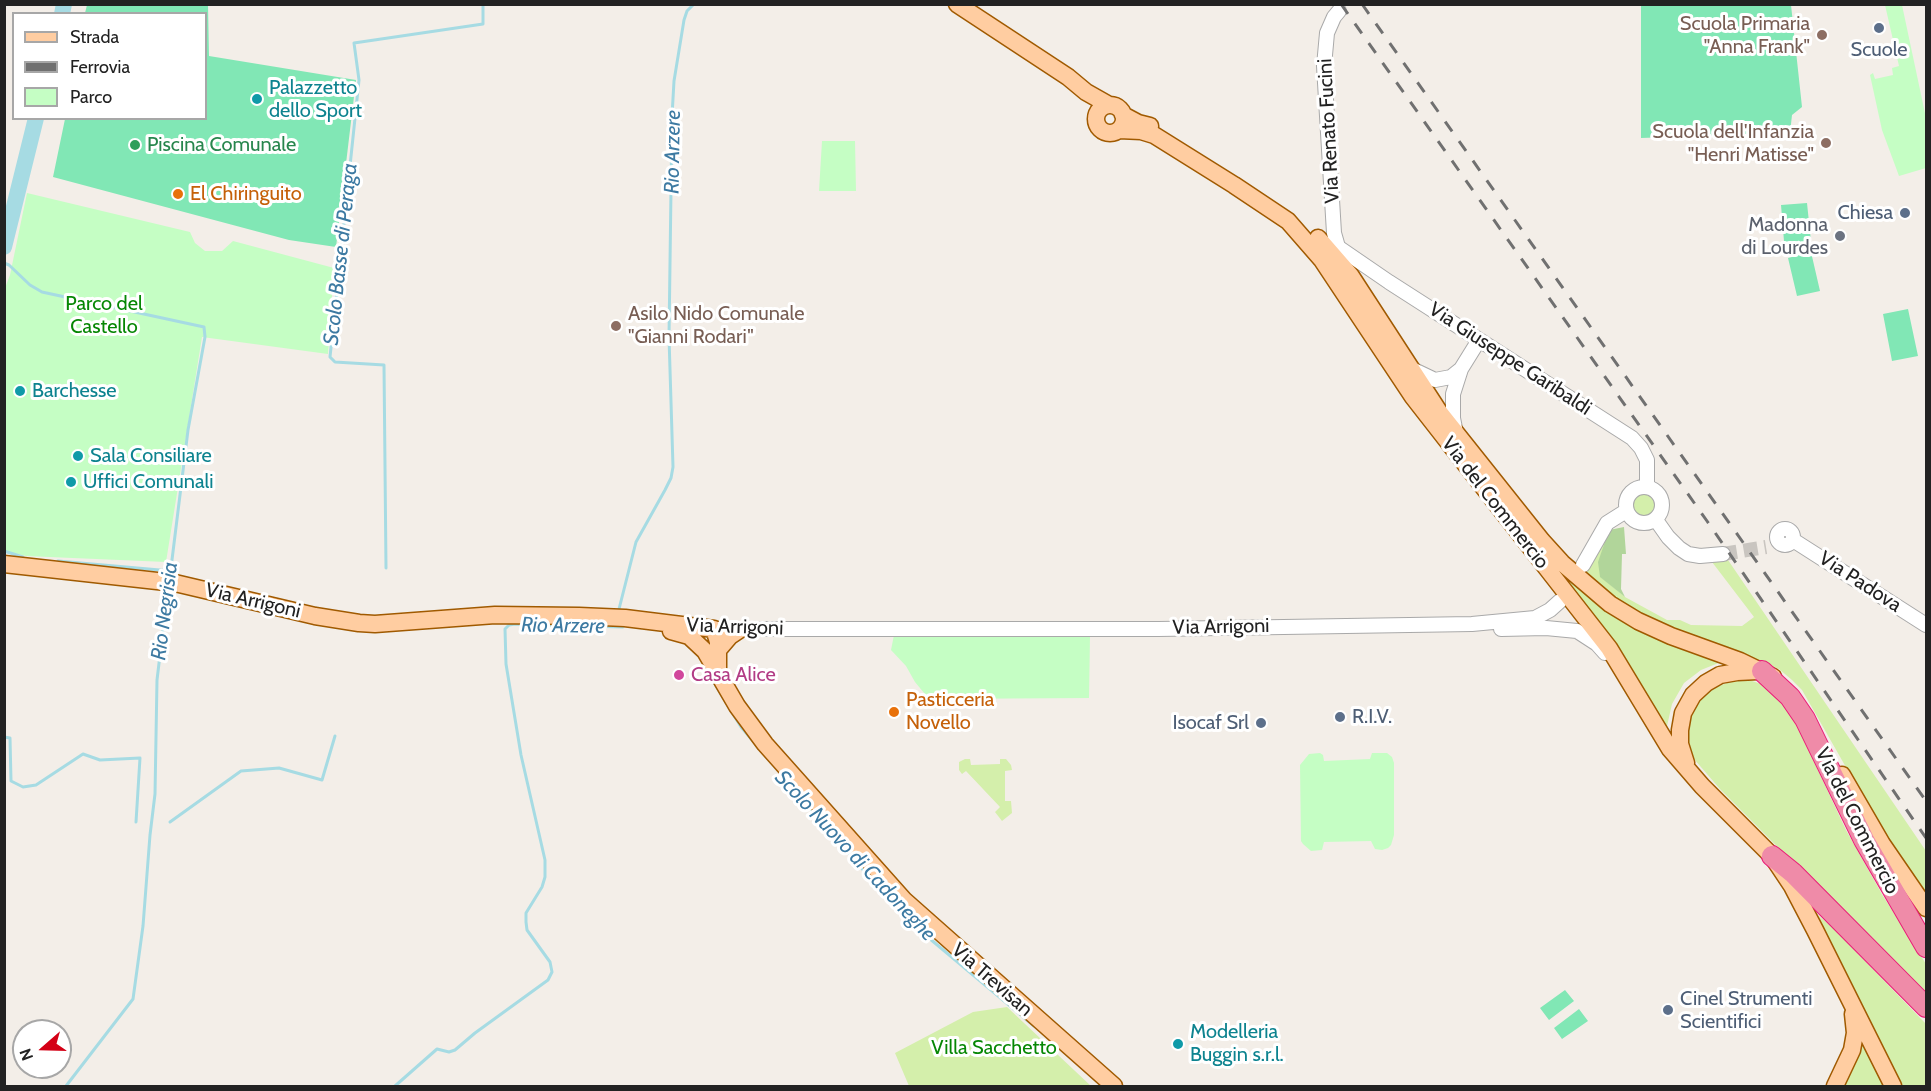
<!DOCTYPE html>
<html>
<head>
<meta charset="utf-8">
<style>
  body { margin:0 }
  #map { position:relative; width:1931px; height:1091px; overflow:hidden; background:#f3eee8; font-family:Cabin,sans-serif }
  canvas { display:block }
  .frame { position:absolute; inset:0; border:6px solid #222; pointer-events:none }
  .legend { position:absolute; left:12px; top:12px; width:195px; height:108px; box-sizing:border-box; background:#fff; border:2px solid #a7a7a7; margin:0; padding:8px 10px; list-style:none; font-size:18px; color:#222 }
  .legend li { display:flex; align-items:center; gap:12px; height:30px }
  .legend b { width:30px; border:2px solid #a7a7a7 }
  .north { position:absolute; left:12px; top:1019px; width:60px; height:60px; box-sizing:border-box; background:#fff; border:2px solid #a7a7a7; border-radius:50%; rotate:250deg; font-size:16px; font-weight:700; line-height:24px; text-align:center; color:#222 }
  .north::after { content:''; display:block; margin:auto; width:21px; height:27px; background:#d40016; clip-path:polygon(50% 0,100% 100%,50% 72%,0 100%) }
</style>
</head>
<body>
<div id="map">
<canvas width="1931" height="1091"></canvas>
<div class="frame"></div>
<ul class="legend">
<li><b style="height:8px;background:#ffcda1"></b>Strada</li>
<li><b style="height:8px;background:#707070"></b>Ferrovia</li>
<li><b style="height:16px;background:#c5fec4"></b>Parco</li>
</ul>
<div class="north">N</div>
</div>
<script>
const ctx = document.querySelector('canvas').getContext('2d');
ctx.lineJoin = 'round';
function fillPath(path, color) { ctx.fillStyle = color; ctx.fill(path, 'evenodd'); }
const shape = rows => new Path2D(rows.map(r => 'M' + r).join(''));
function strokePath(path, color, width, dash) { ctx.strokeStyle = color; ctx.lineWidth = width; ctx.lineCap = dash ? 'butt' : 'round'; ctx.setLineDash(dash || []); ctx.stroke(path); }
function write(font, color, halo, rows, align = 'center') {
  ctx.font = font + ' Cabin,sans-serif'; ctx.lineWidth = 6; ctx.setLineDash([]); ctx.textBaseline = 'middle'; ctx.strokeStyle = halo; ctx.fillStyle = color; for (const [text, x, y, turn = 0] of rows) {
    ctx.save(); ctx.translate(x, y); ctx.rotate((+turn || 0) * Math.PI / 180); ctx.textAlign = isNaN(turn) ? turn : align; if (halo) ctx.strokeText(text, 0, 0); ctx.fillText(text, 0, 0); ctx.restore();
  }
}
const grass = shape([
  '1632 505a12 12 0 1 1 24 0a12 12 0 1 1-24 0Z',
  [1609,530,1600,576,1625,597,1667,620,1680,620,1691,625,1742,626,1754,617,1712,562,1728,560,1926,851,1926,895,1876,820,1802,690,1792,680,1779,669,1763,662,1669,629,1621,602,1583,573],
  [1546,558,1586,595,1603,607,1721,662,1701,670,1684,683,1672,704,1667,726,1665,727],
  [1735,680,1749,680,1764,685,1786,702,1846,830,1883,896,1926,964,1926,996,1720,789,1694,759,1690,751,1687,735,1689,720,1695,706,1711,689],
  [965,759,970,759,971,765,1000,764,1000,759,1006,759,1011,765,1012,770,1005,771,1005,801,1011,801,1012,813,1002,821,995,812,1000,807,966,771,962,774,959,770,959,762],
  [1815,913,1830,925,1926,1024,1926,1086,1902,1086],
  [1007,1007,1091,1086,909,1086,895,1053,973,1012],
  [1860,1037,1885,1086,1841,1086]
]);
const forest = shape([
  [1624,527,1626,554,1622,554,1621,589,1625,597,1600,577,1598,562,1609,530]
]);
const park = shape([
  [1885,5,1902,5,1926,118,1926,168,1899,176,1882,130,1870,75,1873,73,1875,79,1893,75,1892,68,1899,66],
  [822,141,855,141,856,191,819,191],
  [27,193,190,232,195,243,205,251,222,251,233,241,334,268,328,354,202,337,166,562,26,556,5,551,5,288,10,275],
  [894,635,1090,637,1089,698,929,699,915,682,906,666,891,650],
  [1320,753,1323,755,1324,761,1370,759,1372,753,1387,753,1392,757,1394,763,1394,835,1391,845,1388,848,1382,850,1375,849,1371,841,1324,842,1322,850,1311,851,1303,844,1301,841,1300,765,1309,754]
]);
const pitch = shape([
  [87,5,208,5,209,56,356,80,336,247,289,240,53,177,65,119,206,118,206,14,85,13],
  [1641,5,1791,5,1802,107,1792,115,1790,133,1641,138],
  [1807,203,1812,251,1785,253,1781,205],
  [1811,252,1820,291,1797,296,1788,258],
  [1908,309,1918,356,1892,361,1883,314],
  [1565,990,1574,1001,1549,1020,1540,1008],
  [1579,1009,1588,1021,1562,1039,1554,1028]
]);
const stream = shape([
  [4,263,9,265,30,285,42,292,204,327,205,337,188,430,170,576],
  [4,551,23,557],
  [58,561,171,571],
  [386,568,384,365,335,362,330,357,359,80,354,43,483,24,483,4],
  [618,613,636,542,665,490,671,478,673,467,669,337,672,116,674,81,684,20,687,11,694,4],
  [713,681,741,727,770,761],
  [4,737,10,738,11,781,23,787,36,785,83,754,100,760,140,758,136,822],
  [800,796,882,892,911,923,1034,1026],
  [170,822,241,771,279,768,322,780,335,736],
  [66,1086,133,999,143,926,150,835,155,794,157,680,168,588],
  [395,1086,437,1049,449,1052,455,1050,475,1033,548,980,552,972,550,962,527,930,526,922,526,913,542,887,545,877,545,860,521,755,506,664,505,629,509,625,515,624,623,627]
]);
const river = shape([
  [62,14,64,4],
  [4,247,36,118]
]);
const minorTunnel = shape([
  [1723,554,1766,547]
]);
const minor = shape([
  [1339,11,1334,17,1327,33,1324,66,1334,233,1338,247,1389,282,1632,438,1641,448,1647,460,1647,487],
  [1412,369,1435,380,1451,377,1461,369],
  [1456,433,1453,418,1453,394,1461,369,1479,340],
  '1626 505a18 18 0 1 1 36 0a18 18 0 1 1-36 0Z',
  [1656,520,1668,537,1679,548,1688,554,1700,556,1723,554],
  '1777 537a8 8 0 1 1 16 0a8 8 0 1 1-16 0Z',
  [1793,540,1926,625],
  [1583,565,1607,523,1626,511],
  [714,629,1158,629,1472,624,1535,618,1550,610,1560,601],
  [1501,629,1546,628,1577,631,1597,644,1605,653]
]);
const major = shape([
  [957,4,1068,77,1086,92,1109,105],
  '1096 119a14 14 0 1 1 28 0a14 14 0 1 1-28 0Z',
  [1123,115,1138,123,1150,126],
  [1119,130,1141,131,1154,135,1234,185,1288,221,1322,260,1413,397,1609,648,1670,749,1702,786,1772,856,1792,886,1815,930,1893,1086],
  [1318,238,1351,276,1440,413,1542,541,1562,563,1610,604,1638,621,1671,636,1740,661,1773,677],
  [4,564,175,583,315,616,359,623,375,624,495,615,579,616,625,618,714,629],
  [714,629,718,642,718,672],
  [671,631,689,636,705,651,737,706,765,744,904,900,1114,1086],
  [718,650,730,636,739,630],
  [1686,763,1680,744,1680,730,1683,713,1693,695,1706,683,1720,675,1737,672,1758,671],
  [1842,775,1882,844,1926,908],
  [1835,1086,1852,1050,1855,1033,1853,1014]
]);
const highway = shape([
  [1762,671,1790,697,1805,719,1864,840,1926,947],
  [1772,856,1793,873,1926,1007]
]);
const rail = shape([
  [1341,4,1707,521,1926,838],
  [1362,4,1926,801]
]);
const markers = [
  [1879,28,6,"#5c6f8a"],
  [1822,35,6,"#8d6e63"],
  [257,99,6,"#0f9aa8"],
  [1826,143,6,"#8d6e63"],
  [135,145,6,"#2e9e5b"],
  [178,194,6,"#e8710a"],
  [1905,213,6,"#5c6f8a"],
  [1840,236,6,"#6b7280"],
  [616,326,6,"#8d6e63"],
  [20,391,6,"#0f9aa8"],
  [78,456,6,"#0f9aa8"],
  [71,482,6,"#0f9aa8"],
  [679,675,6,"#d1479c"],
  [894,712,6,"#e8710a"],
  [1340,717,6,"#5c6f8a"],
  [1261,723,6,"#5c6f8a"],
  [1668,1010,6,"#5c6f8a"],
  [1178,1044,6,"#0f9aa8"]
];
const educationNames = [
  ["Scuola Primaria",1810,24],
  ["\"Anna Frank\"",1810,47],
  ["Scuola dell'Infanzia",1814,132],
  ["\"Henri Matisse\"",1814,155],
  ["Asilo Nido Comunale",628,314,"left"],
  ["\"Gianni Rodari\"",628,337,"left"]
];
const serviceNames = [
  ["Scuole",1879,50,"center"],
  ["Chiesa",1893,213],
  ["R.I.V.",1352,717,"left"],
  ["Isocaf Srl",1249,723],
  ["Cinel Strumenti",1680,999,"left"],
  ["Scientifici",1680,1022,"left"]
];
const cultureNames = [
  ["Palazzetto",269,88],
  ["dello Sport",269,111],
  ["Barchesse",32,391],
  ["Sala Consiliare",90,456],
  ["Uffici Comunali",83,482],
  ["Modelleria",1190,1032],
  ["Buggin s.r.l.",1190,1055]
];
const streetNames = [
  ["Via Renato Fucini",1329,131,-93],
  ["Via Giuseppe Garibaldi",1510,359,33],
  ["Via del Commercio",1495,503,52],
  ["Via Padova",1860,582,33],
  ["Via Arrigoni",253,601,13],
  ["Via Arrigoni",735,627,2],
  ["Via Arrigoni",1221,627,-1],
  ["Via del Commercio",1857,821,63],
  ["Via Trevisan",992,980,41]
];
const leisureNames = [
  ["Piscina Comunale",147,145]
];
const foodNames = [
  ["El Chiringuito",190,194],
  ["Pasticceria",906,700],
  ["Novello",906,723]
];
const worshipNames = [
  ["Madonna",1828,225],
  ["di Lourdes",1828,248]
];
const parkNames = [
  ["Parco del",104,304],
  ["Castello",104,327],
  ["Villa Sacchetto",994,1048]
];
const hotelNames = [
  ["Casa Alice",691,675]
];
const waterNames = [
  ["Rio Arzere",673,152,-89],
  ["Scolo Basse di Peraga",341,254,-84],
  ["Rio Negrisia",165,611,-83],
  ["Rio Arzere",563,626,1],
  ["Scolo Nuovo di Cadoneghe",855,856,47]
];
fillPath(grass, '#d4efab');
fillPath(forest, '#b1d59a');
fillPath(park, '#c5fec4');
fillPath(pitch, '#81e7b5');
strokePath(stream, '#a6dbe3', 3);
strokePath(river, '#a6dbe3', 16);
strokePath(minorTunnel, '#c9c5c0', 14, [14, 7]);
strokePath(minor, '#a9a9a9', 16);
strokePath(major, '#a05a00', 19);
strokePath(highway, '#ea1c78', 22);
strokePath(minor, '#fff', 14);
strokePath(major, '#ffcda1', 16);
strokePath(highway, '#ef8ba8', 20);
strokePath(rail, '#707070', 3, [12, 12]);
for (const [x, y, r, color] of markers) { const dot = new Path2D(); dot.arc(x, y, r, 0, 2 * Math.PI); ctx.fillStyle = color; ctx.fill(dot); strokePath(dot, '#fff', 2); }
write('20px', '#785e54', '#fff', educationNames, 'right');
write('20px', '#4e5e75', '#fff', serviceNames, 'right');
write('20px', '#0d838f', '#fff', cultureNames, 'left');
write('20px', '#222', '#fff', streetNames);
write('20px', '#27864d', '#fff', leisureNames, 'left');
write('20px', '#c56008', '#fff', foodNames, 'left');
write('20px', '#5b616d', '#fff', worshipNames, 'right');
write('20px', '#068704', '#fff', parkNames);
write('20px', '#b23c85', '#fff', hotelNames, 'left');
write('italic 21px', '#3d7aa2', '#fff', waterNames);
</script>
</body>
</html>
